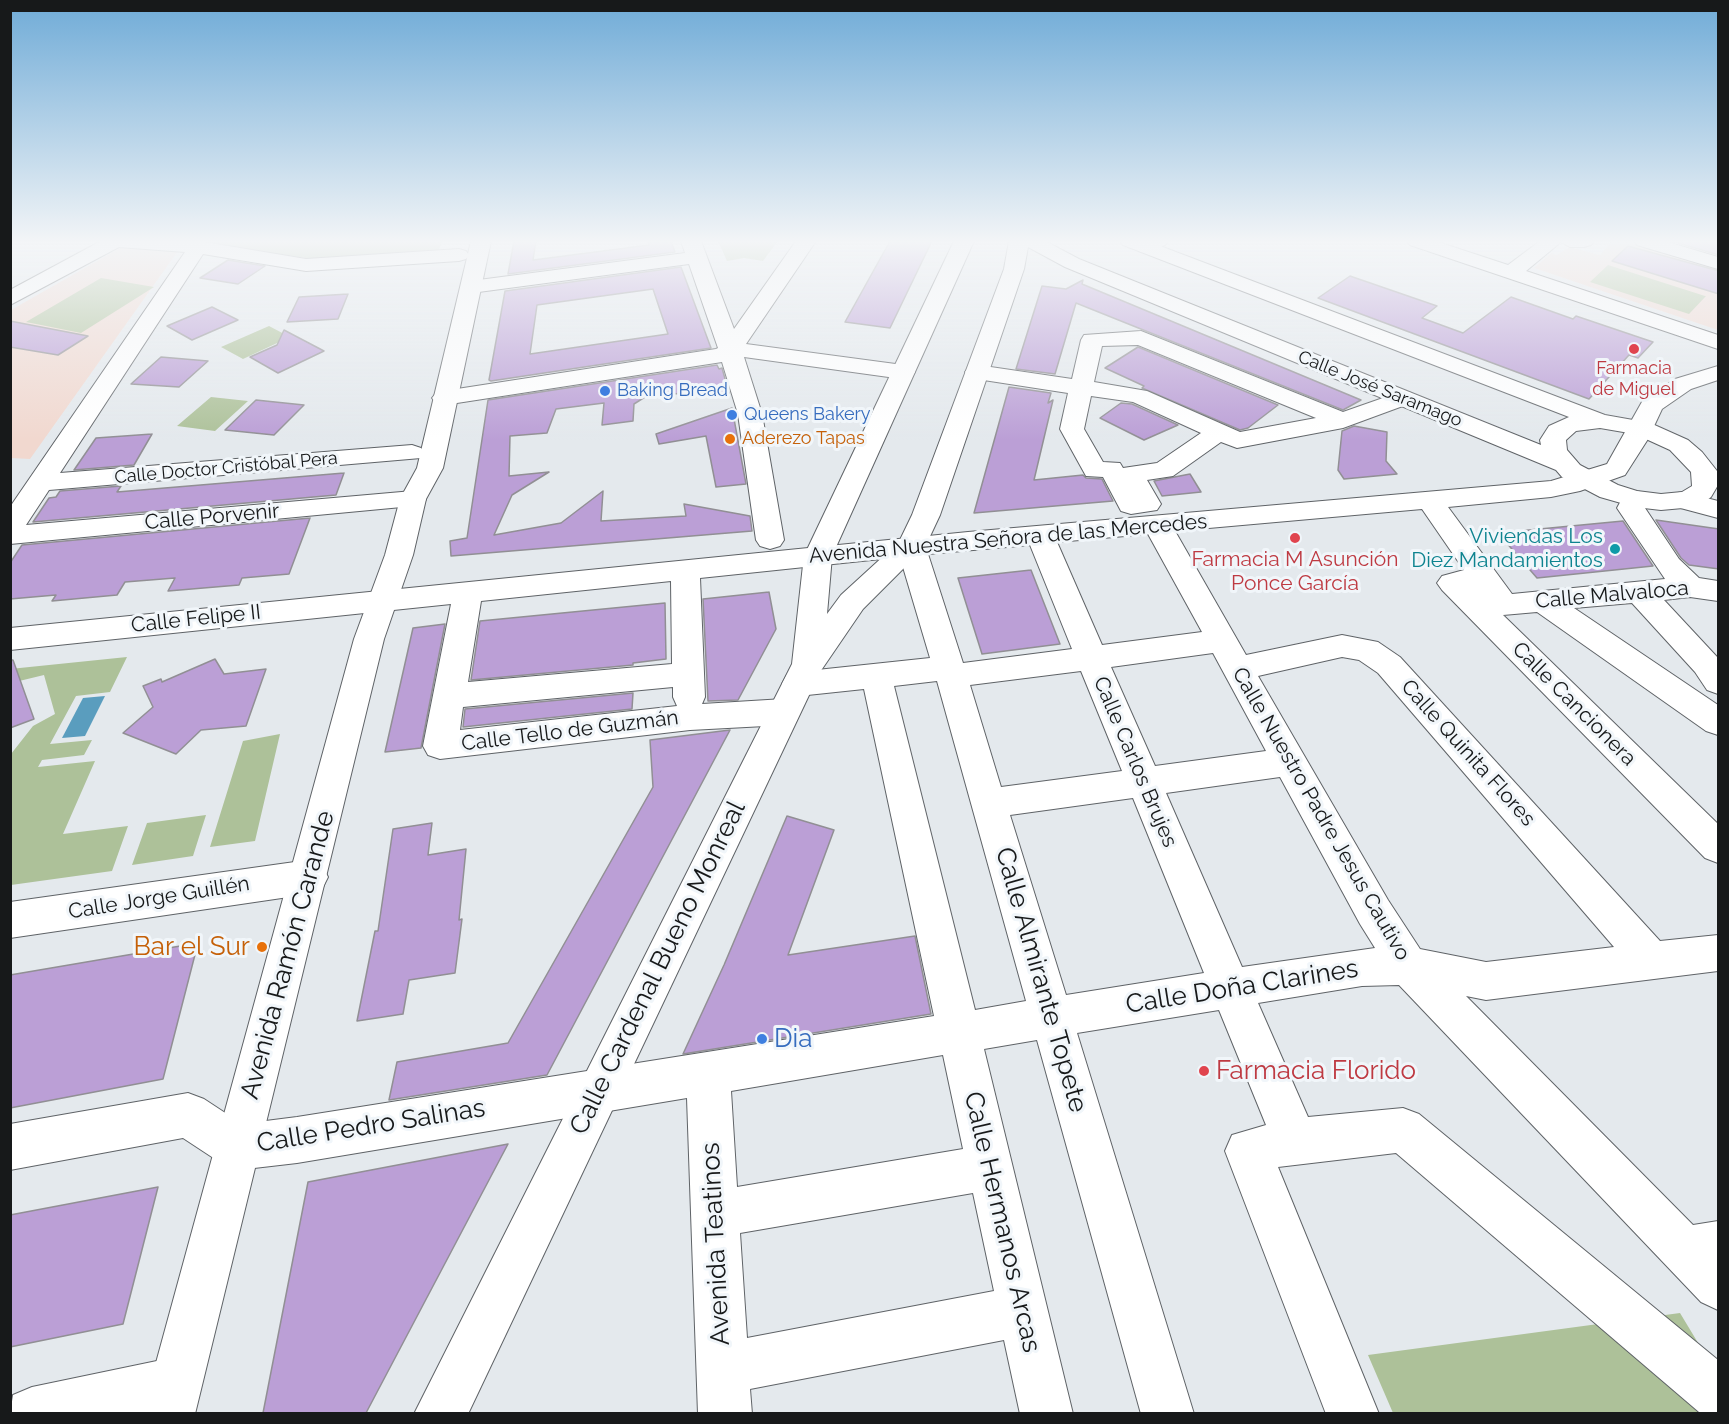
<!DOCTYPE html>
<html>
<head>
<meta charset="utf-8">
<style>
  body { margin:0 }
  #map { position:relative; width:1729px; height:1424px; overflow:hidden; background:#e4e9ed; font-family:Raleway,sans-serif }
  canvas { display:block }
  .frame { position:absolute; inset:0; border:12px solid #17191a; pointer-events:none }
</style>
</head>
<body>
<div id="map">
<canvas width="1729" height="1424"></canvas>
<div class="frame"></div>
</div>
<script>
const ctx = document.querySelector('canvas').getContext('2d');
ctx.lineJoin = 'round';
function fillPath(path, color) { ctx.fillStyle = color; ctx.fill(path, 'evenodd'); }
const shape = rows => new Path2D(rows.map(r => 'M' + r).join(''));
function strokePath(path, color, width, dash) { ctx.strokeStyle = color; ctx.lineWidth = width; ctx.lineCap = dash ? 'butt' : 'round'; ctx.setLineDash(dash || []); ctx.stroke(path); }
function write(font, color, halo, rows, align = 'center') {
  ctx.font = font + ' Raleway,sans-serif'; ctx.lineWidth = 6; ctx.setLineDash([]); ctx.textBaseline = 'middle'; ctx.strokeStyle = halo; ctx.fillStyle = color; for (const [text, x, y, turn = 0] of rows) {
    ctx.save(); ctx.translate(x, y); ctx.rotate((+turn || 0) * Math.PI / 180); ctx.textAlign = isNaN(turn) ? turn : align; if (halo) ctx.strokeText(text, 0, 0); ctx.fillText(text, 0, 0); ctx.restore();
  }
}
const education = shape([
  [1612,241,1634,241,1718,267,1718,330,1534,268,1551,253,1557,255,1569,247,1600,255],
  [127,244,178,251,30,459,11,458,11,310]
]);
const green = shape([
  [188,241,442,241,438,253,313,259],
  [718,241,778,241,763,261,744,258,727,261],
  [1608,265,1705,296,1706,296,1689,314,1590,282],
  [101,278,154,287,81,333,26,322],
  [269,326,290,337,243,359,221,347],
  [211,397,248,401,215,431,177,426],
  [127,657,110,692,76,696,50,744,92,740,84,755,42,760,38,767,95,761,63,834,128,826,112,871,11,885,11,754,33,726,55,714,44,675,11,683,10,669],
  [280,734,255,841,210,847,243,741],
  [206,815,193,856,132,865,147,823],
  [1680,1313,1718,1376,1718,1413,1393,1413,1368,1355]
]);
const water = shape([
  [105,696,85,736,62,738,83,698]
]);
const building = shape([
  [514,241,536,241,533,260,649,245,648,241,671,241,675,252,508,274,514,241],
  [890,241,932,241,890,328,845,322,890,241],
  [1671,241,1719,241,1719,255,1671,241],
  [1628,246,1719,271,1719,294,1612,261,1628,246],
  [228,260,265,266,238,284,200,278,228,260],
  [681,267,711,348,491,381,489,380,505,291,681,267],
  [653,289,668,334,530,354,537,305,653,289],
  [1350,276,1437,306,1422,318,1463,333,1511,297,1573,319,1576,316,1653,342,1638,358,1629,355,1589,399,1318,298,1350,276],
  [1083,280,1082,284,1361,400,1343,410,1076,303,1055,374,1016,369,1042,286,1066,289,1083,280],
  [348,294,338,319,287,322,299,297,348,294],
  [212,307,238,320,192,340,167,326,212,307],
  [10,321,88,336,58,355,10,347,10,321],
  [284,330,324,351,278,373,250,357,277,345,284,330],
  [1138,347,1278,405,1248,428,1240,430,1142,388,1144,386,1105,368,1138,347],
  [161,357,208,361,179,387,131,384,161,357],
  [717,365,719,369,722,368,729,393,658,394,645,397,634,404,633,421,602,425,604,403,556,409,547,433,510,436,509,476,549,472,512,495,494,535,561,523,603,491,601,521,686,516,684,504,750,516,752,531,451,556,450,541,467,538,488,400,717,365],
  [1009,387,1051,393,1048,403,1053,400,1034,480,1083,475,1086,478,1102,479,1113,501,974,513,1009,387],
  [256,400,304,405,274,435,225,430,256,400],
  [1121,403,1132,404,1178,425,1144,440,1100,418,1121,403],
  [732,408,746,484,716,487,706,436,659,444,656,434,732,408],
  [1354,426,1387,432,1386,461,1397,474,1344,479,1338,470,1342,431,1354,426],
  [152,434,134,465,74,470,96,438,152,434],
  [344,473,336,495,33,522,49,498,56,497,60,491,121,486,117,492,344,473],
  [1190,474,1201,492,1162,496,1154,481,1190,474],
  [310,518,289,574,242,578,239,585,168,591,175,578,125,582,117,595,52,601,56,595,10,599,10,563,22,545,310,518],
  [1656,520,1719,529,1719,569,1689,565,1681,558,1656,520],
  [1623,521,1653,566,1537,578,1498,533,1623,521],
  [1031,570,1060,644,982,654,958,578,1031,570],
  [769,592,776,629,738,700,708,701,703,599,769,592],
  [665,603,666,659,633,663,633,665,471,680,480,621,665,603],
  [445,624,421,748,385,752,413,628,445,624],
  [215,659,224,674,266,669,246,726,201,730,176,754,123,733,153,707,143,686,161,679,162,682,215,659],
  [10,660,13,660,34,719,10,728,10,660],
  [633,693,632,709,463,727,465,709,633,693],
  [730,730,547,1075,389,1100,397,1062,508,1043,653,787,650,740,730,730],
  [787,816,834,830,788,955,915,936,931,1014,683,1054,724,965,787,816],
  [432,823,428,855,466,849,459,920,462,919,455,973,409,980,403,1014,357,1021,375,931,378,931,393,829,432,823],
  [198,943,163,1079,10,1108,10,975,198,943],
  [508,1144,366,1413,263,1413,308,1182,508,1144],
  [158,1187,123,1324,10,1347,10,1215,158,1187]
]);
const minor = shape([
  [101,241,198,241,306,259,459,249,466,251,469,255,466,259,459,261,306,271,203,254,60,473,412,445,421,448,425,453,421,458,49,490,26,525,413,491,423,493,426,499,423,505,10,544,10,507,185,252,119,247,10,305,10,290,101,241],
  [681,241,701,241,734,329,796,241,816,241,746,344,903,365,911,367,915,372,911,377,903,379,744,357,762,414,784,540,780,546,770,549,760,546,756,540,738,414,722,362,444,405,436,403,432,398,436,393,444,391,716,349,718,348,689,264,471,293,464,291,461,287,464,283,471,281,685,253,681,241],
  [1143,241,1168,241,1165,245,1146,253,1139,251,1136,247,1143,241],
  [1407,241,1435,241,1508,265,1540,241,1594,241,1591,245,1584,247,1570,247,1561,242,1526,271,1718,335,1718,349,1410,245,1407,241],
  [1634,241,1664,241,1718,257,1718,269,1637,245,1634,241],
  [1141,331,1343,412,1403,391,1411,393,1415,398,1411,403,1343,428,1237,448,1221,442,1173,476,1147,480,1161,504,1157,510,1131,514,1121,511,1103,477,1086,476,1060,429,1068,393,977,379,969,377,965,372,969,367,977,365,1072,379,1081,340,1084,335,1141,331],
  [1138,345,1316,418,1240,432,1147,391,1094,382,1102,346,1138,345],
  [1091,396,1133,402,1201,433,1157,463,1123,468,1120,463,1103,462,1084,429,1091,396],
  [1718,366,1718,380,1691,389,1662,409,1648,439,1625,475,1580,491,1551,497,1448,507,1512,594,1665,579,1617,508,1625,493,1635,491,1645,493,1648,499,1645,508,1679,559,1699,578,1718,581,1718,601,1690,597,1664,600,1718,658,1718,694,1707,690,1695,672,1632,603,1574,608,1718,705,1718,735,1706,731,1537,612,1503,615,1718,824,1718,863,1705,858,1442,590,1437,583,1442,576,1464,570,1422,509,1175,531,1246,655,1342,635,1378,642,1400,657,1660,941,1718,935,1718,971,1486,1000,1466,996,1693,1225,1718,1221,1718,1310,1701,1302,1399,985,1362,986,1258,1003,1308,1117,1403,1108,1419,1114,1718,1360,1718,1414,1699,1412,1396,1153,1278,1167,1379,1414,1326,1414,1225,1151,1232,1135,1266,1125,1219,1010,1077,1033,1194,1414,1141,1414,1037,1040,984,1049,1073,1414,1020,1414,1004,1340,750,1389,752,1414,698,1414,687,1098,297,1163,237,1170,221,1163,183,1138,10,1170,10,1124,188,1093,204,1099,242,1124,297,1117,934,1016,864,689,798,696,787,693,782,684,787,675,798,672,930,658,900,557,700,578,705,697,702,704,784,699,796,703,800,712,796,721,784,725,690,730,440,759,428,755,423,746,451,604,10,650,10,628,968,532,1551,481,1607,464,1643,400,1675,379,1718,366],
  [1148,534,1202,632,1102,645,1057,542,1148,534],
  [1030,545,1072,649,963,663,928,554,1030,545],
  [671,581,672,664,468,682,481,601,671,581],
  [1213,653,1266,751,1155,766,1111,667,1213,653],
  [1342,657,1359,660,1378,673,1614,947,1486,962,1420,949,1388,900,1258,676,1342,657],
  [1081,671,1122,771,1001,787,970,685,1081,671],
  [937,681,1026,1001,975,1010,894,686,937,681],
  [673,687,673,697,677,706,460,730,463,707,673,687],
  [1280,777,1360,924,1375,948,1242,967,1166,793,1280,777],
  [1133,798,1204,973,1066,995,1010,815,1133,798],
  [943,1055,963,1149,737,1187,731,1091,943,1055],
  [973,1193,994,1291,747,1338,740,1233,973,1193],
  [1683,492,1718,501,1718,518,1673,506,1670,500,1673,494,1683,492],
  [309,860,322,865,328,877,322,889,309,894,10,938,10,902,309,860],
  [176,1357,194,1365,202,1383,194,1401,176,1409,156,1414,10,1414,13,1395,32,1387,176,1357]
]);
const major = shape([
  [471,241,491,241,443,468,426,499,413,555,384,639,195,1414,142,1414,354,639,385,555,400,499,417,468,471,241],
  [954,241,974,241,832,556,827,614,841,595,899,542,912,515,1004,269,1009,241,1045,241,1079,259,1541,445,1540,440,1549,426,1569,417,1123,245,1120,241,1147,241,1605,415,1650,423,1688,440,1702,452,1717,471,1718,485,1711,497,1703,503,1683,508,1661,510,1635,507,1600,497,1562,477,1556,470,1065,267,1028,247,1024,269,940,515,925,547,863,609,820,672,468,1414,414,1414,792,664,804,556,954,241],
  [1600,428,1635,434,1670,450,1691,472,1692,486,1682,492,1661,494,1637,491,1618,485,1580,465,1567,450,1566,440,1576,431,1600,428]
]);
const markers = [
  [1634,349,6,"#e0444e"],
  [605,391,6,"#3f7fe0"],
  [732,415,6,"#3f7fe0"],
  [730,439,6,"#e8710a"],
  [1295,538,6,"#e0444e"],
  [1615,549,6,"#0f9aa8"],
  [262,947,6,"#e8710a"],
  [762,1039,6,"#3f7fe0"],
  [1204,1071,6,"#e0444e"]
];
const farHealthnames = [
  ["Farmacia",1634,369],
  ["de Miguel",1634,390]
];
const farStreetnames = [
  ["Calle José Saramago",1380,389,22],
  ["Calle Doctor Cristóbal Pera",226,468,-5]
];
const farShopnames = [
  ["Baking Bread",617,391],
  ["Queens Bakery",744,415]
];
const farFoodnames = [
  ["Aderezo Tapas",742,439]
];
const streetNames = [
  ["Calle Porvenir",212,517,-5],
  ["Avenida Nuestra Señora de las Mercedes",1008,539,-5],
  ["Calle Malvaloca",1612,595,-5],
  ["Calle Felipe II",196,619,-6],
  ["Calle Cancionera",1574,704,45],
  ["Calle Tello de Guzmán",570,731,-7],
  ["Calle Quinita Flores",1468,753,48],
  ["Calle Carlos Brujes",1135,762,67],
  ["Calle Nuestro Padre Jesus Cautivo",1321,814,60],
  ["Calle Jorge Guillén",159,898,-9]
];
const cultureNames = [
  ["Viviendas Los",1603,537],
  ["Diez Mandamientos",1603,561]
];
const healthNames = [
  ["Farmacia M Asunción",1295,560],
  ["Ponce García",1295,584]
];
const nearFoodnames = [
  ["Bar el Sur",250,947]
];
const nearStreetnames = [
  ["Avenida Ramón Carande",288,955,-75],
  ["Calle Cardenal Bueno Monreal",658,968,-64],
  ["Calle Almirante Topete",1041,980,74],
  ["Calle Doña Clarines",1242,987,-9],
  ["Calle Pedro Salinas",371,1126,-9],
  ["Calle Hermanos Arcas",1002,1222,77],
  ["Avenida Teatinos",716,1244,-93]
];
const nearShopnames = [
  ["Dia",774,1039]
];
const nearHealthnames = [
  ["Farmacia Florido",1216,1071]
];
fillPath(education, '#f1d8cf');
fillPath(green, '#adc199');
fillPath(water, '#5a9dbe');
fillPath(building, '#bb9fd6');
strokePath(building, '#918f94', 1.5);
strokePath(minor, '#5f6367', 2);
strokePath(major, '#5f6367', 2);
fillPath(minor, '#fff');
fillPath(major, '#fff');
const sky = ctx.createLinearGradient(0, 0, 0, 440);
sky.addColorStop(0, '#6fabd7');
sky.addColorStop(0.55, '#f3f5f7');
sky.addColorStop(1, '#f3f5f700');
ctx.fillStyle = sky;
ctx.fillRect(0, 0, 1729, 440);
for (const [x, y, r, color] of markers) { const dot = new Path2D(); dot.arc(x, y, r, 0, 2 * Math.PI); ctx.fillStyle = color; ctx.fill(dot); strokePath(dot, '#f1f6fa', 2); }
write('18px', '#be3a42', '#f1f6fa', farHealthnames);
write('18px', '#17191a', '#f1f6fa', farStreetnames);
write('18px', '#366cbe', '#f1f6fa', farShopnames, 'left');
write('18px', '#c56008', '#f1f6fa', farFoodnames, 'left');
write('21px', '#17191a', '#f1f6fa', streetNames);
write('21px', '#0d838f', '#f1f6fa', cultureNames, 'right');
write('21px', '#be3a42', '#f1f6fa', healthNames);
write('26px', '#c56008', '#f1f6fa', nearFoodnames, 'right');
write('26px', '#17191a', '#f1f6fa', nearStreetnames);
write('26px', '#366cbe', '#f1f6fa', nearShopnames, 'left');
write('26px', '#be3a42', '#f1f6fa', nearHealthnames, 'left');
</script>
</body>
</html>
